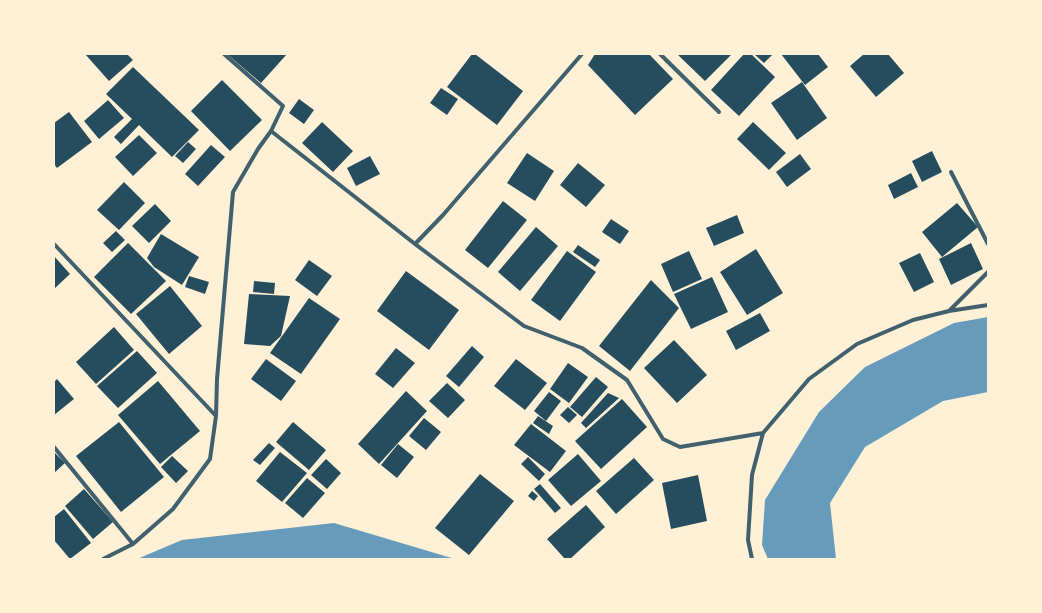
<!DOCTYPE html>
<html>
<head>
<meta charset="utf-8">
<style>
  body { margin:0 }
  #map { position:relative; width:1042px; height:613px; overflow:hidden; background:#fdf0d5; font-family:"Fira Sans",sans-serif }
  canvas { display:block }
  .frame { position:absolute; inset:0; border:55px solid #fdf0d5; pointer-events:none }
</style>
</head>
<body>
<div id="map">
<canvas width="1042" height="613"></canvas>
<div class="frame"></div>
</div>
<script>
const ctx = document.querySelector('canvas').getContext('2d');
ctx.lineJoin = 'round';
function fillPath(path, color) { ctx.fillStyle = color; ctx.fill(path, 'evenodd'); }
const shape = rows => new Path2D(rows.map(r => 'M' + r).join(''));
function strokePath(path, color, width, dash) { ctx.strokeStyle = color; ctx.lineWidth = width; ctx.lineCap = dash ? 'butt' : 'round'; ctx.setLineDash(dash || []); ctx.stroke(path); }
const water = shape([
  [988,317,988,392,943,401,865,447,830,503,836,559,768,559,762,545,765,500,819,412,865,367,954,323],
  [334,523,455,559,137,559,182,540]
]);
const building = shape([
  [85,54,127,54,133,60,109,81],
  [227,54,287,54,261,83],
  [472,54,475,54,523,91,497,125,447,87],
  [595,54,649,54,673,79,635,115,588,65],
  [677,54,732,54,705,81],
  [744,54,751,54,775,77,739,116,711,90],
  [754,54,773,54,764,63],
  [781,54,818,54,828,67,805,85],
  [864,54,888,54,904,73,876,97,850,66],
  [133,67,199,130,172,157,139,125,121,144,114,137,132,119,106,94],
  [222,80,262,120,230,151,191,111],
  [802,82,827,118,797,140,771,103],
  [441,88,458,99,447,115,430,103],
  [299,99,314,110,304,124,289,113],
  [108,100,124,118,99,139,84,121],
  [69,112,92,142,57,168,54,164,54,123],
  [322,122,353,151,333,172,302,143],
  [753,122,786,153,769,170,737,139],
  [139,135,157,153,133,176,115,157],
  [188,142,196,149,183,163,175,156],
  [211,145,225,157,198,186,185,174],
  [932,151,942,172,922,182,912,161],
  [527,153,554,171,535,201,507,183],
  [800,154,811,169,787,187,776,172],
  [370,156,380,174,356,186,347,168],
  [578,163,605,185,586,207,560,185],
  [911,173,918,187,894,199,888,185],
  [124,182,145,203,119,230,97,210],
  [503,201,527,220,488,268,465,250],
  [957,203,978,227,942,257,922,232],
  [155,204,171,221,149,243,132,226],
  [737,215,744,233,714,246,706,228],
  [611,219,629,231,620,244,602,232],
  [536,227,558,246,520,291,498,272],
  [116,231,125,240,112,252,103,243],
  [161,234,199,257,182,285,154,267,147,258],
  [128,243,166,281,131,314,94,277],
  [971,243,983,269,951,285,939,259],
  [578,245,600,260,595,267,573,252],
  [756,249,783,293,747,315,720,272],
  [567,251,596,272,560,321,531,300],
  [689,251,702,279,673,292,661,264],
  [920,253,934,282,914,292,899,263],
  [54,256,70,274,54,289],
  [309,260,332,276,317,296,295,280],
  [406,271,459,310,429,350,377,311],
  [189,276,209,282,205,294,185,287],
  [712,277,728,312,691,329,674,294],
  [651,280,679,308,630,371,599,346],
  [254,281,275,283,274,294,253,292],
  [170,286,202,326,169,354,136,314],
  [249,294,290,296,281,336,270,346,244,344],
  [309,298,340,319,301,374,270,353],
  [760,313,770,331,736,350,726,331],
  [114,327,134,350,96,384,76,362],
  [674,340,707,375,677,403,644,368],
  [472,346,484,357,459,387,446,376],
  [396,348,415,363,393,388,375,374],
  [137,351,157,373,118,408,97,386],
  [266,359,296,381,281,401,251,379],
  [516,359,547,383,525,410,494,386],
  [568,363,588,377,569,403,550,389],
  [596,377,608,387,582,417,570,407],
  [57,379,74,399,54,415,54,382],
  [158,381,200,431,160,464,118,415],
  [447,383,465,400,448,418,429,401],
  [406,391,427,411,379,464,358,444],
  [549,392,561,401,546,421,534,411],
  [608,393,619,398,586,428,581,423],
  [622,399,647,427,601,469,575,441],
  [568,407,577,415,569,423,560,415],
  [538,416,553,426,549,434,533,423],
  [424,418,441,432,426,450,409,436],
  [119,422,164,477,121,512,76,456],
  [293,422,326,450,309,470,276,442],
  [531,424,566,451,550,472,514,445],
  [269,443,275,448,260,465,253,460],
  [398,444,414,457,397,478,381,465],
  [54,452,65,463,54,473],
  [280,452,307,473,282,502,256,481],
  [578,454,601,481,571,506,548,480],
  [172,456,188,471,176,483,161,467],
  [528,457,545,474,539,481,521,464],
  [634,458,654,480,616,514,596,491],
  [326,459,341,473,327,489,311,475],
  [480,474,514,501,469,555,435,528],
  [698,475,707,521,671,529,662,483],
  [307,478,325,493,303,518,285,503],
  [540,484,561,508,555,513,534,489],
  [84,489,113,522,93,539,65,506],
  [532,491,538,496,534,501,528,496],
  [586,505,605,527,570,559,565,559,547,539],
  [64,509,91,543,70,559,54,540,54,517]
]);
const minor = shape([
  [224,54,283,106,271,131],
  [660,54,719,112],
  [951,172,988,244],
  [54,244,216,416],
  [415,244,443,215,582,54],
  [949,311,988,272],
  [54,447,133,544],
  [103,559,133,544,173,509,210,459,216,416,217,379,233,192,258,149,271,131,415,244,524,326,582,348,627,380,663,439,680,447,763,433],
  [752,559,748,540,752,475,763,433,809,379,857,344,913,320,949,311,988,305]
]);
fillPath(water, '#669bbc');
fillPath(building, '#264d5e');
strokePath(minor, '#3f606c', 4);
</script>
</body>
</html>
